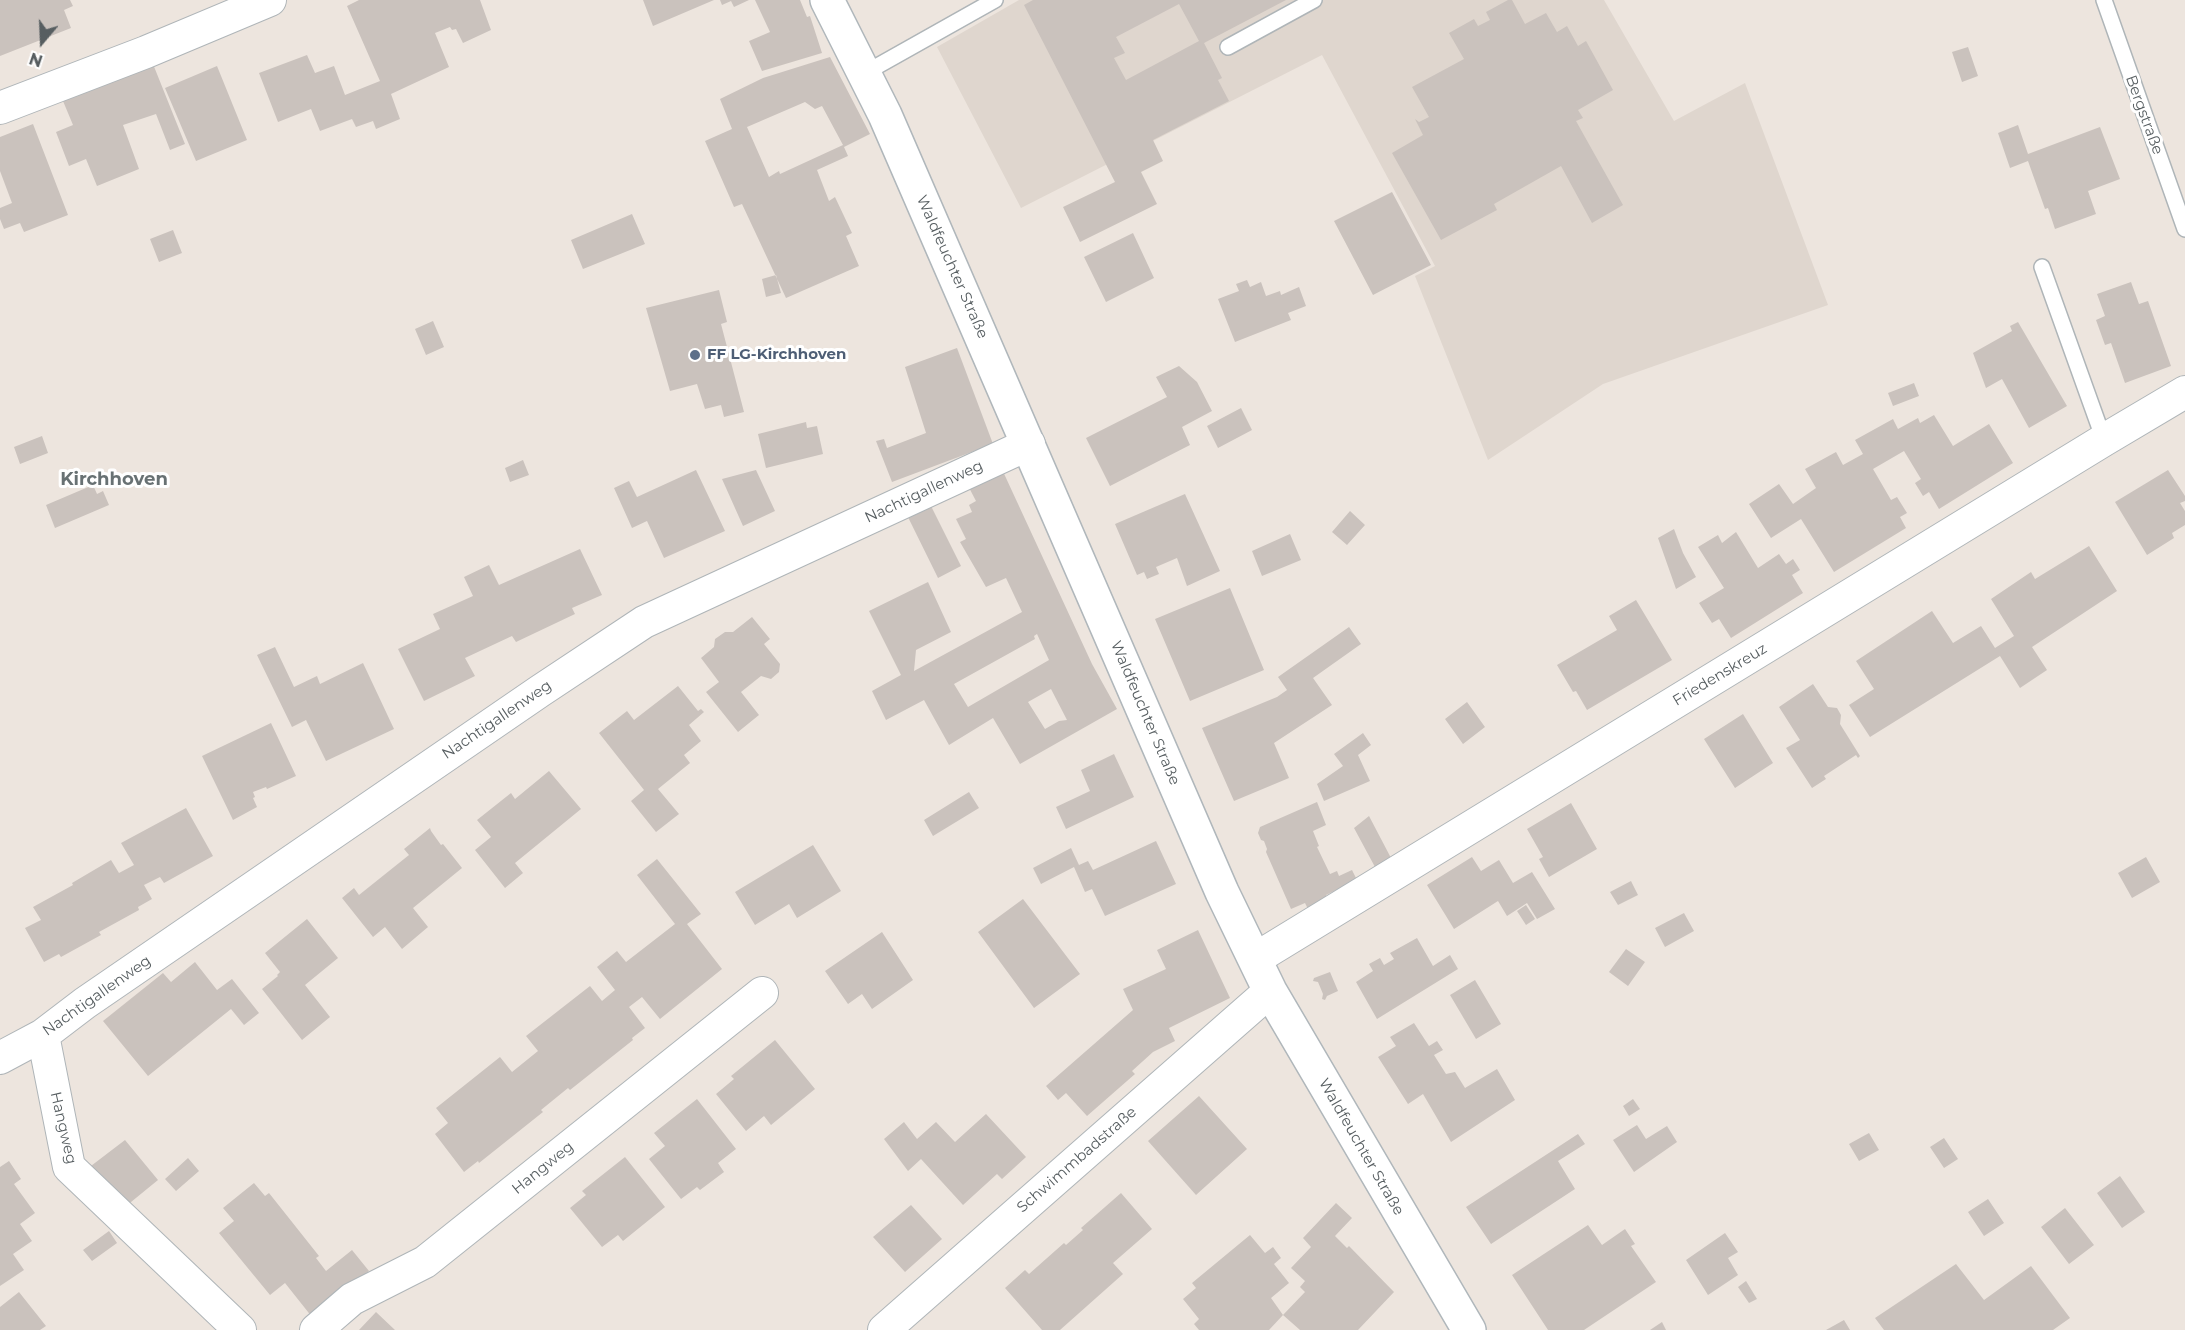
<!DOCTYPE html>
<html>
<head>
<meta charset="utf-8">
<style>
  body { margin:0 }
  #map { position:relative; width:2185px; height:1330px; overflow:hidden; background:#ede5de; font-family:Montserrat,sans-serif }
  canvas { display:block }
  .north { position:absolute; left:12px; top:12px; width:60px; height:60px; -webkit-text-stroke:4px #fff; paint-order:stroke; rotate:199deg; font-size:16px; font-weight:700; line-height:24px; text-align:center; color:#575e61 }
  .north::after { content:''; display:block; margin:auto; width:21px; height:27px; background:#575e61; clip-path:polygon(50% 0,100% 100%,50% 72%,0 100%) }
</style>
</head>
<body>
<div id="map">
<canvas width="2185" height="1330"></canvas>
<div class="north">N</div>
</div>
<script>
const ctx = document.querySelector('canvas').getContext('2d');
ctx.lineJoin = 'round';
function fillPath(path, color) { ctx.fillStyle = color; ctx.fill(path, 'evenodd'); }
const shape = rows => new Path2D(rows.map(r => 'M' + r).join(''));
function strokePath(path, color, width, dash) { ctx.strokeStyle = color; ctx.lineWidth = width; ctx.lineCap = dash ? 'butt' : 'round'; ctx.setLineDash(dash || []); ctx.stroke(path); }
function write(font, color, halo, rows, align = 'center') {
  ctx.font = font + ' Montserrat,sans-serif'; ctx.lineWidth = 6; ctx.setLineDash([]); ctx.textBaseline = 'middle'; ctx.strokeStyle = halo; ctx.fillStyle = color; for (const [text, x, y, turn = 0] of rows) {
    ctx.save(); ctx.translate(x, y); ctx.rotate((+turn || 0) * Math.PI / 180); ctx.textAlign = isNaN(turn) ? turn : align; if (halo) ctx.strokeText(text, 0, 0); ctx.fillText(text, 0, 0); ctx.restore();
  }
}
const education = shape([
  [1019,0,1604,0,1674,121,1745,83,1828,305,1603,384,1488,460,1415,276,1435,266,1322,55,1021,208,937,47]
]);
const building = shape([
  [0,0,70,0,73,6,64,10,71,28,0,56],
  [359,0,480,0,491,30,463,43,456,29,452,30,450,27,435,33,449,67,391,94,400,119,376,129,373,121,356,127,352,119,320,131,311,109,278,122,259,73,307,55,315,73,334,66,345,95,380,81,347,6],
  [643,0,714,0,653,26],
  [720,0,749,0,734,7,731,1,722,5],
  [755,0,800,0,807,17,810,16,822,53,762,71,749,41,770,32],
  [1033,0,1286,0,1204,43,1222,78,1218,80,1229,101,1153,140,1163,161,1141,172,1157,204,1080,242,1063,207,1115,182,1024,5],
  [1179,4,1199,41,1126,80,1114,58,1125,53,1116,37],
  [1508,0,1512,0,1525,24,1546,13,1557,32,1567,26,1578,46,1586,41,1613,90,1578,110,1583,118,1576,121,1623,205,1592,223,1561,166,1494,204,1497,210,1441,240,1392,153,1423,135,1415,119,1419,122,1429,117,1412,87,1464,59,1449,33,1474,19,1478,26,1490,20,1486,12],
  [1968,47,1978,76,1962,82,1952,52],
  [830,57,870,134,844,147,848,156,817,170,829,201,835,197,852,233,846,236,859,266,786,298,742,204,734,207,705,141,732,129,720,99,763,78],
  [805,102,815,109,822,106,843,145,780,174,779,171,769,177,747,127],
  [153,64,185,144,170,150,156,114,123,125,139,169,97,186,86,159,69,166,56,132,73,125,63,101],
  [217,66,247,140,196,161,165,88],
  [33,124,68,215,24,232,20,223,4,229,0,219,0,208,12,203,0,171,0,137],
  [2018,125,2028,154,2100,127,2120,179,2088,191,2096,214,2055,229,2048,208,2045,209,2028,161,2010,168,1998,133],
  [1392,192,1431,265,1373,295,1334,221],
  [632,214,645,244,583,269,571,240],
  [173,230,182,253,159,262,150,239],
  [1133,233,1154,278,1106,302,1084,257],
  [776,275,781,293,766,297,762,279],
  [1247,280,1250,287,1261,282,1266,296,1280,291,1281,295,1299,287,1306,306,1288,313,1291,320,1235,342,1218,299,1239,291,1236,284],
  [2131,282,2139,304,2148,301,2171,366,2125,383,2111,343,2105,345,2096,320,2105,316,2097,294],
  [719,290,727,322,721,324,744,412,724,417,721,405,705,409,697,384,670,391,646,308],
  [433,321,444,347,426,355,415,329],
  [2018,322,2067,406,2029,428,2002,379,1986,388,1973,353,2012,331,2010,326],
  [957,348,993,444,892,482,876,441,884,439,887,448,926,433,905,367],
  [1179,366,1197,382,1212,411,1182,427,1190,445,1110,486,1086,438,1167,397,1156,377],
  [1914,383,1919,396,1893,406,1888,393],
  [1241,408,1252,430,1218,448,1207,426],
  [1934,415,1953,446,1989,424,2013,463,1939,509,1929,492,1923,496,1915,483,1921,479,1904,451,1873,469,1891,500,1897,497,1907,513,1900,517,1906,528,1834,572,1801,519,1771,538,1749,504,1779,484,1793,504,1816,488,1805,469,1836,452,1843,465,1863,454,1855,440,1893,419,1898,429,1918,418,1920,423],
  [806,422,807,428,817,426,823,454,766,468,758,434],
  [42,436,48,453,20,464,14,447],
  [523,460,529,475,510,482,505,468],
  [1000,465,1092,664,1117,709,1020,764,993,718,949,745,924,700,886,720,872,691,901,675,869,611,928,582,951,632,916,650,914,671,1022,612,1006,578,986,587,960,542,966,539,956,519,972,512,969,505,976,501,965,480],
  [1037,634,1049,660,968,707,954,684,1035,639,1034,636],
  [1051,689,1067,720,1059,721,1045,729,1028,702],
  [696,470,725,531,664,558,647,521,632,528,614,488,629,481,637,497],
  [756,470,775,511,743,526,722,479],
  [2168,470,2185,496,2185,501,2180,503,2185,511,2185,525,2172,533,2174,538,2147,555,2115,502],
  [93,485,97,494,103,491,109,505,55,528,46,505],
  [1185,494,1220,571,1187,586,1177,558,1156,567,1159,574,1147,579,1144,572,1137,575,1115,524],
  [927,498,961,566,938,578,904,509],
  [1350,511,1365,525,1347,545,1332,532],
  [1674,529,1683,553,1696,577,1676,589,1658,538],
  [1736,532,1758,568,1779,554,1786,564,1793,559,1800,570,1792,575,1803,593,1731,638,1719,619,1712,623,1699,603,1724,588,1698,547,1718,535,1722,543],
  [1290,534,1301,560,1262,576,1252,551],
  [2089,546,2117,591,2032,647,2047,670,2020,688,2000,656,1870,737,1849,705,1874,689,1856,661,1932,611,1953,643,1981,626,1995,648,2014,636,1991,599,2031,572,2035,579],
  [580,549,602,595,572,608,575,614,516,642,512,636,465,658,475,676,424,701,398,649,440,629,433,614,473,596,464,577,489,565,499,585],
  [1230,588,1264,670,1190,701,1155,619],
  [1636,600,1672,660,1587,710,1576,691,1573,692,1557,665,1617,630,1609,616],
  [752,617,770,639,764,644,780,664,779,672,771,679,761,676,741,692,759,715,738,732,706,692,719,682,701,658,714,647,715,639,725,632,733,632],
  [1349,627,1361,644,1313,678,1332,705,1274,743,1289,778,1234,801,1202,728,1277,697,1287,690,1278,677],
  [275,647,294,687,317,676,320,684,363,663,394,729,326,761,306,720,292,727,257,655],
  [1813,684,1828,707,1837,708,1841,715,1840,724,1860,756,1858,758,1856,755,1824,776,1826,779,1812,788,1786,748,1800,740,1779,707],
  [678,686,698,711,701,709,704,712,689,725,701,741,684,755,690,763,658,789,679,814,656,832,631,801,644,790,599,733,627,711,634,720],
  [1467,702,1485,727,1463,744,1445,719],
  [1743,714,1773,763,1735,788,1704,739],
  [271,723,296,776,267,789,266,787,253,792,255,797,253,798,257,807,233,820,202,756],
  [1363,733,1371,745,1358,755,1370,781,1324,801,1317,784,1343,766,1334,754],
  [1114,754,1134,797,1066,829,1056,807,1090,791,1081,770],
  [549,771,581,809,515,863,523,873,505,888,475,850,491,837,477,820,511,793,515,799],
  [969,792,979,808,933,836,924,820],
  [1317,802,1326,825,1313,831,1319,846,1317,847,1330,874,1337,871,1339,876,1352,870,1357,880,1326,895,1328,902,1309,911,1305,903,1291,909,1266,852,1267,849,1264,841,1261,840,1258,833,1260,827],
  [1571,803,1597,849,1549,877,1539,859,1543,857,1527,829],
  [186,808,213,856,164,883,160,877,144,885,152,899,138,907,139,910,99,932,101,935,61,957,59,954,44,962,25,928,41,920,33,907,73,885,72,883,111,860,119,873,134,865,121,843],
  [1369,816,1391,858,1375,867,1354,828],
  [430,828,431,831,441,845,443,844,462,868,413,908,428,927,402,949,385,927,373,937,342,898,354,888,359,895,409,855,404,849],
  [1156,841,1176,884,1105,916,1092,889,1085,892,1074,867,1041,884,1033,868,1071,848,1079,865,1088,861,1093,870],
  [813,845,841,891,797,918,789,904,755,925,735,892],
  [1472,857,1481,871,1499,860,1513,883,1532,872,1555,909,1537,919,1527,903,1507,916,1498,901,1454,929,1427,885],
  [2146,857,2160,882,2132,898,2118,873],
  [657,859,701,914,687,924,722,969,660,1019,642,997,629,1007,645,1028,632,1038,633,1040,570,1090,568,1088,541,1110,543,1112,479,1163,478,1161,464,1172,435,1134,448,1123,436,1108,500,1057,512,1072,538,1051,526,1036,590,986,602,1001,615,990,597,967,617,951,626,962,675,924,637,875],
  [1631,881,1638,895,1618,905,1610,892],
  [1023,899,1080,974,1034,1008,978,932],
  [1526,905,1535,919,1526,925,1517,911],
  [1684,913,1694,931,1665,947,1655,928],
  [307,919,338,958,305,985,330,1017,302,1040,262,989,278,976,277,975,280,972,265,953],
  [1198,930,1230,998,1169,1028,1175,1041,1153,1052,1132,1071,1135,1074,1087,1116,1066,1093,1058,1100,1046,1086,1133,1010,1123,989,1166,969,1157,950],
  [882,932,913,980,872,1009,862,994,848,1004,825,971],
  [1417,938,1433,966,1450,955,1458,969,1377,1019,1356,982,1373,971,1369,964,1380,958,1384,965,1394,959,1390,953],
  [1626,949,1645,962,1628,986,1609,972],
  [195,962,217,990,232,979,259,1013,244,1025,231,1009,148,1076,103,1021,163,973,171,982],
  [1330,972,1338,991,1327,996,1325,1000,1322,999,1323,994,1318,982,1313,981,1314,978],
  [1475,980,1501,1024,1476,1039,1450,995],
  [1414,1023,1429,1046,1437,1041,1443,1050,1434,1055,1446,1074,1455,1072,1465,1088,1497,1069,1515,1100,1451,1142,1423,1094,1408,1104,1378,1057,1396,1046,1390,1037],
  [775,1040,815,1089,771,1125,764,1116,746,1131,716,1094,734,1079,731,1076],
  [1199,1096,1247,1149,1196,1195,1148,1141],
  [697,1099,736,1149,718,1163,724,1172,700,1190,697,1187,681,1199,649,1159,665,1146,654,1133],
  [1633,1099,1640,1109,1629,1116,1623,1106],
  [986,1114,1026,1157,1002,1179,997,1174,963,1205,921,1159,908,1171,884,1139,904,1122,917,1139,936,1122,955,1142],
  [1637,1125,1646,1139,1667,1126,1677,1142,1634,1172,1613,1140],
  [1869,1133,1879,1150,1859,1161,1849,1144],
  [1578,1134,1585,1144,1558,1161,1575,1189,1491,1244,1466,1207],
  [1944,1138,1958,1159,1944,1168,1930,1147],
  [125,1140,158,1180,120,1211,87,1169],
  [625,1157,665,1207,623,1241,618,1235,602,1247,570,1208,586,1195,582,1191],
  [188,1158,199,1171,176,1191,165,1179],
  [9,1161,21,1179,14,1184,35,1213,20,1224,32,1241,13,1254,24,1270,0,1286,0,1167],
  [2120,1176,2145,1212,2122,1228,2097,1193],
  [254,1183,265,1196,269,1193,319,1256,316,1258,326,1271,352,1250,369,1271,312,1317,285,1283,270,1295,219,1233,234,1221,223,1208],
  [1121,1193,1152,1229,1113,1263,1123,1274,1060,1330,1042,1330,1005,1288,1025,1270,1029,1274,1064,1243,1066,1245,1083,1230,1081,1228],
  [1988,1199,2004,1223,1984,1236,1968,1212],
  [1336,1203,1352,1218,1335,1236,1347,1248,1349,1246,1394,1292,1358,1330,1300,1330,1283,1315,1305,1292,1300,1287,1305,1281,1291,1268,1311,1247,1303,1238],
  [911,1205,942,1239,905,1272,873,1237],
  [2065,1208,2094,1245,2069,1264,2041,1227],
  [1588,1225,1602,1245,1625,1229,1635,1244,1631,1246,1656,1282,1584,1330,1548,1330,1512,1275],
  [109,1231,117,1243,92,1261,83,1250],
  [1725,1233,1738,1252,1728,1258,1738,1275,1708,1295,1686,1260],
  [1250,1235,1265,1253,1273,1247,1281,1258,1274,1264,1289,1283,1271,1298,1283,1315,1269,1330,1199,1330,1194,1324,1199,1319,1183,1299,1196,1288,1192,1283],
  [1956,1264,1984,1300,2031,1266,2070,1318,2053,1330,1884,1330,1875,1318],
  [1746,1281,1757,1299,1749,1303,1738,1287],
  [19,1292,46,1326,40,1330,0,1330,0,1307],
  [376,1312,395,1330,359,1330],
  [1844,1320,1850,1330,1826,1330],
  [1662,1322,1666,1330,1650,1330]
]);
const lane = shape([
  [2104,0,2185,229],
  [1228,47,1314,0],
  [865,73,995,0],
  [2042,267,2104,440]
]);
const street = shape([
  [0,108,146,52,270,0],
  [1255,959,2104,440,2185,392],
  [43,1035,69,1167,240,1330],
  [0,1058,43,1035,85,1003,540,691,644,622,1029,444],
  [316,1330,352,1299,425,1262,762,993],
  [884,1330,1270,991]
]);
const secondary = shape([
  [827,0,885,115,1222,892,1270,991,1469,1330]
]);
const markers = [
  [695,355,6,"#5c6f8a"]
];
const streetNames = [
  ["Bergstraße",2144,115,70],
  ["Waldfeuchter Straße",952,267,66],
  ["Nachtigallenweg",924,492,-25],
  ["Friedenskreuz",1720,675,-31],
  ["Waldfeuchter Straße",1145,713,67],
  ["Nachtigallenweg",497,720,-34],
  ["Nachtigallenweg",97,996,-35],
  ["Hangweg",63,1128,77],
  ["Waldfeuchter Straße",1361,1147,60],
  ["Schwimmbadstraße",1077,1160,-41],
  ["Hangweg",543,1168,-39]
];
const serviceNames = [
  ["FF LG-Kirchhoven",707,355]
];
const quarterNames = [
  ["Kirchhoven",114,480]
];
fillPath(education, '#dfd6ce');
fillPath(building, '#cac2bd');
strokePath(lane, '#afb5b8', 18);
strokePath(street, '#afb5b8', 34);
strokePath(secondary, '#b0b7bb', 36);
strokePath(lane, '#fff', 15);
strokePath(street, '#fff', 32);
strokePath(secondary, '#fff', 33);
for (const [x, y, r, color] of markers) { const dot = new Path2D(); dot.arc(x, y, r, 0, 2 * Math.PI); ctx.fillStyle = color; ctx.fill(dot); strokePath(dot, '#fff', 2); }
write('15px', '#575e61', '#fff', streetNames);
write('bold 15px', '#4e5e75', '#fff', serviceNames, 'left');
write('bold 18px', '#687173', '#fff', quarterNames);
</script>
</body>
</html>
